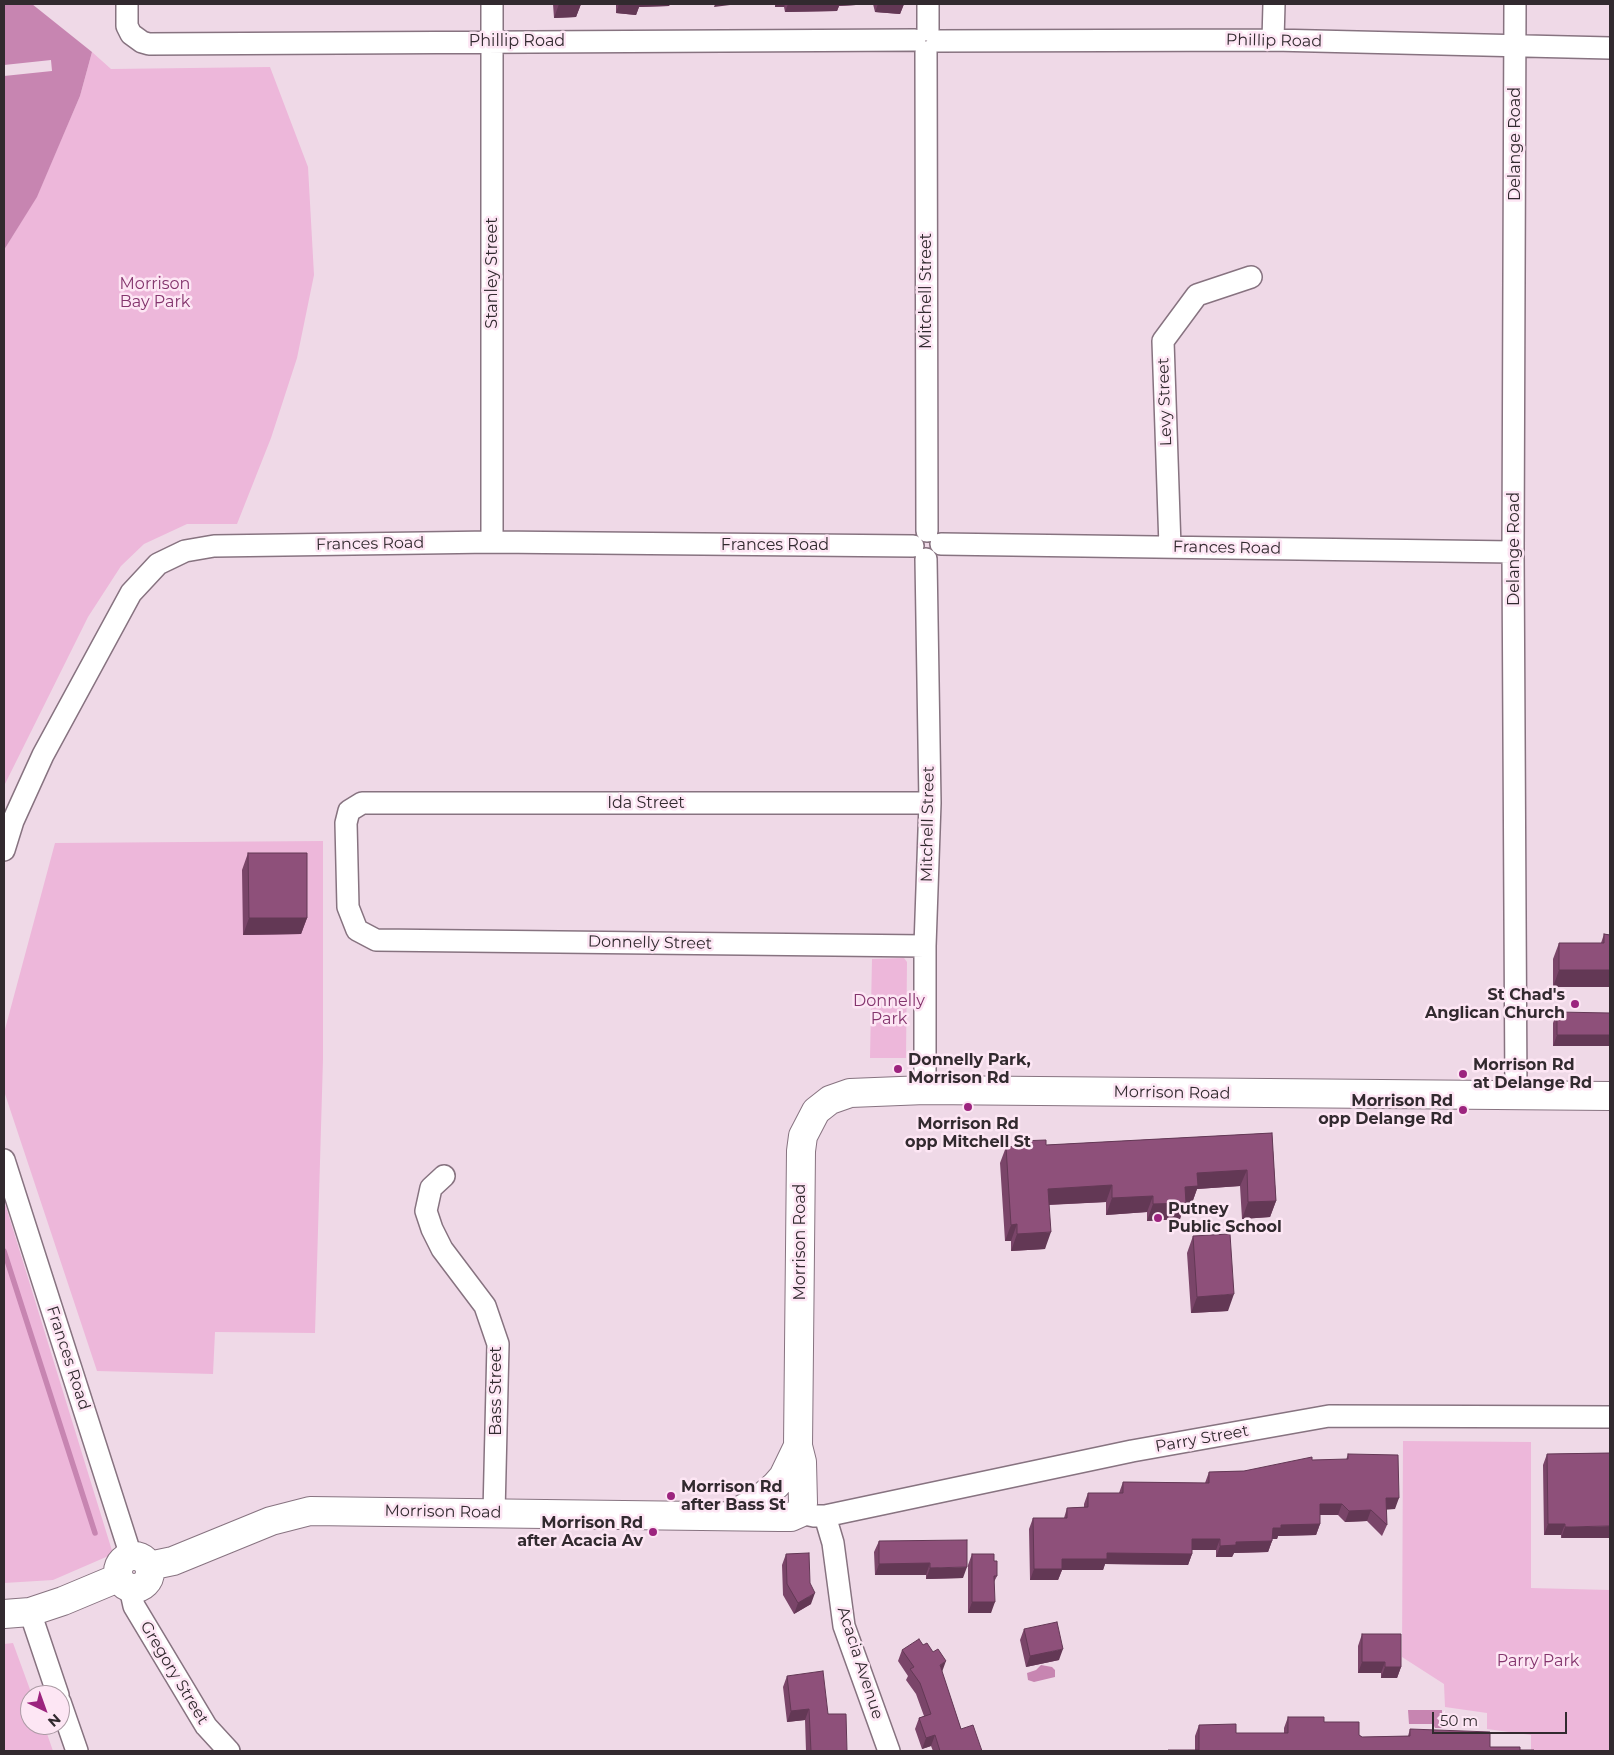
<!DOCTYPE html>
<html>
<head>
<meta charset="utf-8">
<style>
  body { margin:0 }
  #map { position:relative; width:1614px; height:1755px; overflow:hidden; background:#efd9e7; font-family:Montserrat,sans-serif }
  canvas { display:block }
  .frame { position:absolute; inset:0; border:5px solid #322a2f; pointer-events:none }
  .north { position:absolute; left:20px; top:1685px; width:50px; height:50px; box-sizing:border-box; background:#fde6f4; border:1px solid #ac9ba5; border-radius:50%; rotate:138deg; font-size:14px; font-weight:700; line-height:20px; text-align:center; color:#322a2f }
  .north::after { content:''; display:block; margin:auto; width:18px; height:22px; background:#9c247e; clip-path:polygon(50% 0,100% 100%,50% 72%,0 100%) }
  .scale { position:absolute; left:1432px; top:1712px; width:135px; height:22px; box-sizing:border-box; border:2px solid #322a2f; border-top:0; padding-left:6px; font-size:15px; line-height:18px; white-space:nowrap; color:#322a2f; -webkit-text-stroke:4px #fde6f4; paint-order:stroke }
</style>
</head>
<body>
<div id="map">
<canvas width="1614" height="1755"></canvas>
<div class="frame"></div>
<div class="north">N</div>
<div class="scale">50 m</div>
</div>
<script>
const ctx = document.querySelector('canvas').getContext('2d');
ctx.lineJoin = 'round';
function fillPath(path, color) { ctx.fillStyle = color; ctx.fill(path, 'evenodd'); }
const shape = rows => new Path2D(rows.map(r => 'M' + r).join(''));
function strokePath(path, color, width, dash) { ctx.strokeStyle = color; ctx.lineWidth = width; ctx.lineCap = dash ? 'butt' : 'round'; ctx.setLineDash(dash || []); ctx.stroke(path); }
function write(font, color, halo, rows, align = 'center') {
  ctx.font = font + ' Montserrat,sans-serif'; ctx.lineWidth = 5; ctx.setLineDash([]); ctx.textBaseline = 'middle'; ctx.strokeStyle = halo; ctx.fillStyle = color; for (const [text, x, y, turn = 0] of rows) {
    ctx.save(); ctx.translate(x, y); ctx.rotate((+turn || 0) * Math.PI / 180); ctx.textAlign = isNaN(turn) ? turn : align; if (halo) ctx.strokeText(text, 0, 0); ctx.fillText(text, 0, 0); ctx.restore();
  }
}
const green = shape([
  [92,52,111,69,270,67,308,167,314,275,297,358,271,438,237,524,187,524,144,544,121,566,88,617,4,786,4,250,37,196,80,96],
  [323,841,323,1059,315,1333,215,1332,213,1374,97,1371,4,1091,4,1033,55,843],
  [904,958,907,962,906,1058,870,1058,872,959],
  [4,1200,113,1554,53,1580,4,1583],
  [1403,1441,1531,1442,1531,1588,1610,1590,1610,1751,1531,1751,1531,1735,1487,1729,1487,1713,1445,1707,1444,1684,1402,1657],
  [13,1643,32,1695,30,1695,30,1725,44,1725,53,1751,4,1751,4,1644]
]);
const water = shape([
  [4,4,32,4,92,52,80,96,37,197,4,250],
  [1041,1665,1052,1667,1055,1670,1055,1677,1034,1682,1028,1680,1027,1673,1036,1670],
  [1442,1710,1442,1728,1435,1728,1433,1724,1409,1724,1408,1710]
]);
const pier = shape([
  [51,60,52,71,4,76,4,65]
]);
const stream = shape([
  [4,1251,95,1533]
]);
const minor = shape([
  [127,4,127,26,131,34,142,42,149,44,915,40],
  [928,4,928,30],
  [1515,4,1513,552,1516,1094],
  [1273,40,1274,4],
  [937,41,1273,40,1610,48],
  [926,52,927,531],
  [492,542,492,4],
  [941,544,1513,552],
  [1170,547,1163,341,1197,295,1251,277],
  [4,850,13,821,43,755,131,593,158,564,185,551,214,546,492,542,913,546],
  [925,946,376,940,357,930,348,907,346,823,349,811,362,803,930,803],
  [925,1090,925,946,930,803,926,559],
  [4,1160,131,1556],
  [444,1176,431,1188,426,1211,432,1229,442,1249,485,1306,498,1344,494,1513],
  [800,1513,814,1516,825,1516,1132,1451,1329,1416,1610,1417],
  [825,1516,833,1543,844,1626,889,1751],
  [130,1588,134,1606,206,1726,229,1751],
  [30,1612,58,1695],
  [60,1702,77,1751]
]);
const tertiary = shape([
  [730,1516,759,1500,776,1485,783,1477,798,1446],
  '118 1572a16 16 0 1 1 32 0a16 16 0 1 1-32 0Z',
  [149,1566,173,1561,271,1521,310,1511,780,1517,791,1517,800,1513,803,1503,802,1462,798,1446,801,1151,803,1136,816,1111,830,1100,850,1093,925,1090,1610,1096],
  [4,1614,30,1612,63,1601,118,1578]
]);
const wall = shape([
  [553,4,581,4,576,17,554,18],
  [616,4,670,4,669,6,639,7,636,15,616,13],
  [775,4,904,4,900,14,875,12,873,4,839,6,837,11,785,12,784,7,775,7],
  [248,853,307,918,301,934,243,935,242,870],
  [1604,934,1610,935,1610,987,1553,987,1553,959,1559,943,1601,943],
  [1557,1012,1609,1046,1553,1046,1553,1023],
  [1272,1133,1276,1201,1270,1217,1242,1219,1240,1186,1197,1189,1192,1203,1185,1203,1180,1219,1147,1221,1147,1212,1106,1215,1106,1202,1049,1205,1045,1249,1011,1251,1011,1241,1005,1241,1000,1163,1006,1147,1018,1146,1019,1141,1046,1145],
  [1193,1236,1228,1311,1191,1313,1187,1253],
  [1610,1453,1561,1538,1561,1535,1544,1535,1543,1465,1547,1454],
  [1348,1454,1395,1509,1386,1509,1387,1525,1382,1536,1367,1521,1345,1522,1338,1515,1320,1515,1320,1524,1316,1535,1278,1536,1277,1539,1272,1539,1272,1541,1268,1552,1234,1553,1232,1557,1216,1557,1216,1550,1192,1550,1192,1554,1188,1565,1105,1564,1103,1570,1062,1570,1058,1580,1030,1580,1029,1529,1033,1518,1064,1518,1067,1508,1084,1507,1084,1504,1088,1493,1119,1493,1123,1482,1205,1483,1209,1472,1244,1471,1312,1460,1346,1460],
  [879,1541,963,1578,926,1579,926,1575,875,1575,874,1552],
  [786,1554,811,1604,794,1614,783,1595,782,1565],
  [972,1554,994,1561,997,1576,994,1582,991,1613,968,1613,968,1565],
  [1024,1629,1059,1660,1026,1667,1020,1640],
  [1362,1634,1401,1667,1397,1678,1381,1678,1381,1673,1358,1673,1358,1646],
  [902,1650,942,1672,961,1729,982,1751,933,1751,931,1746,922,1749,915,1729,919,1718,924,1716,916,1694,906,1680,908,1676,898,1661],
  [787,1676,828,1714,847,1751,806,1751,805,1720,787,1722,783,1687],
  [1288,1717,1324,1722,1359,1735,1362,1737,1408,1736,1410,1729,1490,1747,1534,1751,1168,1751,1168,1750,1195,1750,1195,1736,1199,1725,1236,1733,1284,1733,1284,1728]
]);
const shadedWall = shape([
  [559,4,581,4,576,17,554,18],
  [619,4,670,4,669,6,639,7,636,15,616,13],
  [715,4,731,4,730,5,714,7],
  [776,4,785,4,784,7,775,7],
  [788,4,873,4,839,6,837,11,785,12],
  [878,4,904,4,900,14,875,12],
  [249,918,307,918,301,934,243,935],
  [1559,970,1610,970,1610,987,1553,987],
  [1557,1035,1610,1035,1610,1044,1609,1046,1553,1046],
  [1247,1170,1240,1186,1197,1189,1192,1203,1185,1203,1180,1219,1147,1221,1153,1204,1185,1187,1197,1173],
  [1112,1185,1106,1202,1042,1205,1048,1189],
  [1153,1196,1147,1212,1106,1215,1112,1198],
  [1276,1201,1270,1217,1242,1219,1248,1202],
  [1017,1224,1011,1241,1005,1241,1011,1225],
  [1051,1232,1045,1249,1011,1251,1017,1234],
  [1234,1294,1228,1311,1191,1313,1197,1297],
  [1386,1498,1399,1498,1395,1509,1382,1510],
  [1320,1504,1342,1504,1338,1515,1316,1515],
  [1371,1510,1367,1521,1345,1522,1349,1511],
  [1320,1524,1316,1535,1278,1536,1277,1539,1268,1539,1273,1528,1281,1525],
  [1548,1524,1565,1524,1561,1535,1544,1535],
  [1610,1526,1610,1538,1561,1538,1565,1527],
  [1192,1539,1220,1539,1216,1550,1187,1550],
  [1272,1541,1268,1552,1234,1553,1232,1557,1216,1557,1220,1546,1236,1542],
  [1107,1553,1192,1554,1188,1565,1105,1564,1103,1570,1062,1570,1058,1580,1030,1580,1034,1569,1062,1559],
  [930,1563,926,1575,875,1575,879,1564],
  [967,1567,963,1578,926,1579,930,1568],
  [815,1593,811,1604,794,1614,798,1603],
  [972,1602,995,1602,991,1613,968,1613],
  [1063,1649,1059,1660,1026,1667,1030,1656],
  [946,1661,942,1672,940,1665],
  [1362,1662,1385,1662,1381,1673,1358,1673],
  [1385,1667,1401,1667,1397,1678,1381,1678],
  [809,1709,805,1720,787,1722,791,1711],
  [935,1735,931,1746,922,1749,926,1738]
]);
const building = shape([
  [248,853,307,853,307,918,249,918,248,853],
  [1604,934,1610,935,1610,970,1559,970,1559,943,1604,943,1604,934],
  [1557,1012,1610,1013,1610,1035,1557,1035,1557,1012],
  [1272,1133,1276,1201,1248,1202,1247,1170,1197,1173,1198,1186,1185,1187,1186,1203,1153,1204,1153,1196,1112,1198,1112,1185,1048,1189,1051,1232,1017,1234,1017,1224,1011,1225,1006,1147,1020,1146,1019,1141,1046,1140,1046,1145,1272,1133],
  [1230,1234,1234,1294,1197,1297,1193,1236,1230,1234],
  [1610,1453,1610,1526,1565,1527,1565,1524,1548,1524,1547,1454,1610,1453],
  [1348,1454,1398,1455,1399,1498,1386,1498,1387,1525,1371,1510,1349,1511,1342,1504,1320,1504,1320,1524,1281,1525,1281,1528,1273,1528,1272,1541,1236,1542,1236,1545,1220,1546,1220,1539,1192,1539,1192,1554,1107,1553,1107,1559,1062,1559,1062,1569,1034,1569,1033,1518,1067,1518,1067,1508,1088,1507,1088,1493,1123,1493,1123,1482,1209,1483,1209,1472,1244,1471,1312,1457,1312,1460,1348,1459,1348,1454],
  [967,1540,967,1567,930,1568,930,1563,879,1564,879,1541,967,1540],
  [809,1553,810,1583,815,1593,798,1603,787,1584,786,1554,809,1553],
  [972,1554,994,1554,994,1561,997,1561,997,1576,994,1576,995,1602,972,1602,972,1554],
  [1057,1622,1063,1649,1030,1656,1024,1629,1057,1622],
  [1362,1634,1401,1634,1401,1667,1385,1667,1385,1662,1362,1662,1362,1634],
  [919,1639,923,1645,927,1643,933,1652,938,1649,946,1661,940,1665,961,1729,973,1725,982,1751,940,1751,935,1735,926,1738,919,1718,931,1714,920,1683,910,1669,914,1667,902,1650,919,1639],
  [823,1671,828,1714,846,1714,847,1751,811,1751,809,1709,791,1711,787,1676,823,1671],
  [1288,1717,1324,1717,1324,1722,1359,1722,1359,1735,1362,1737,1410,1736,1410,1729,1490,1732,1490,1747,1520,1747,1520,1750,1534,1750,1534,1751,1168,1751,1168,1750,1199,1750,1199,1725,1236,1724,1236,1733,1288,1733,1288,1717]
]);
const markers = [
  [1575,1004,5,"#9c247e"],
  [898,1069,5,"#9c247e"],
  [1463,1074,5,"#9c247e"],
  [968,1107,5,"#9c247e"],
  [1463,1110,5,"#9c247e"],
  [1158,1218,5,"#9c247e"],
  [671,1496,5,"#9c247e"],
  [653,1532,5,"#9c247e"]
];
const streetNames = [
  ["Phillip Road",517,41],
  ["Phillip Road",1274,41,1],
  ["Delange Road",1515,144,-90],
  ["Stanley Street",492,273,-90],
  ["Mitchell Street",926,291,-90],
  ["Levy Street",1165,402,-92],
  ["Frances Road",370,544,-1],
  ["Frances Road",775,545],
  ["Frances Road",1227,548,1],
  ["Delange Road",1514,549,-90],
  ["Ida Street",646,803],
  ["Mitchell Street",928,824,-89],
  ["Donnelly Street",650,943,1],
  ["Morrison Road",1172,1093,1],
  ["Morrison Road",800,1242,-90],
  ["Frances Road",68,1358,72],
  ["Bass Street",496,1391,-90],
  ["Parry Street",1202,1439,-10],
  ["Morrison Road",443,1512,1],
  ["Acacia Avenue",860,1663,72],
  ["Gregory Street",174,1673,59]
];
const parkNames = [
  ["Morrison",155,284],
  ["Bay Park",155,302],
  ["Donnelly",889,1001],
  ["Park",889,1019],
  ["Parry Park",1538,1661]
];
const poiNames = [
  ["St Chad's",1565,995,"right"],
  ["Anglican Church",1565,1013,"right"],
  ["Donnelly Park,",908,1060],
  ["Morrison Rd",908,1078],
  ["Morrison Rd",1473,1065],
  ["at Delange Rd",1473,1083],
  ["Morrison Rd",1453,1101,"right"],
  ["opp Delange Rd",1453,1119,"right"],
  ["Morrison Rd",968,1124,"center"],
  ["opp Mitchell St",968,1142,"center"],
  ["Putney",1168,1209],
  ["Public School",1168,1227],
  ["Morrison Rd",681,1487],
  ["after Bass St",681,1505],
  ["Morrison Rd",643,1523,"right"],
  ["after Acacia Av",643,1541,"right"]
];
fillPath(green, '#edb7da');
fillPath(water, '#c785b1');
fillPath(pier, '#efd9e7');
strokePath(stream, '#c785b1', 5.5);
strokePath(minor, '#877380', 24);
strokePath(tertiary, '#877380', 30);
strokePath(minor, '#fff', 21);
strokePath(tertiary, '#fff', 28);
fillPath(wall, '#7a4569');
fillPath(shadedWall, '#633855');
fillPath(building, '#8e507a');
strokePath(building, '#633855', 1);
for (const [x, y, r, color] of markers) { const dot = new Path2D(); dot.arc(x, y, r, 0, 2 * Math.PI); ctx.fillStyle = color; ctx.fill(dot); strokePath(dot, '#fde6f4', 2); }
write('16px', '#322a2f', '#fde6f4', streetNames);
write('16px', '#84356d', '#fde6f4', parkNames);
write('bold 16px', '#322a2f', '#fde6f4', poiNames, 'left');
</script>
</body>
</html>
